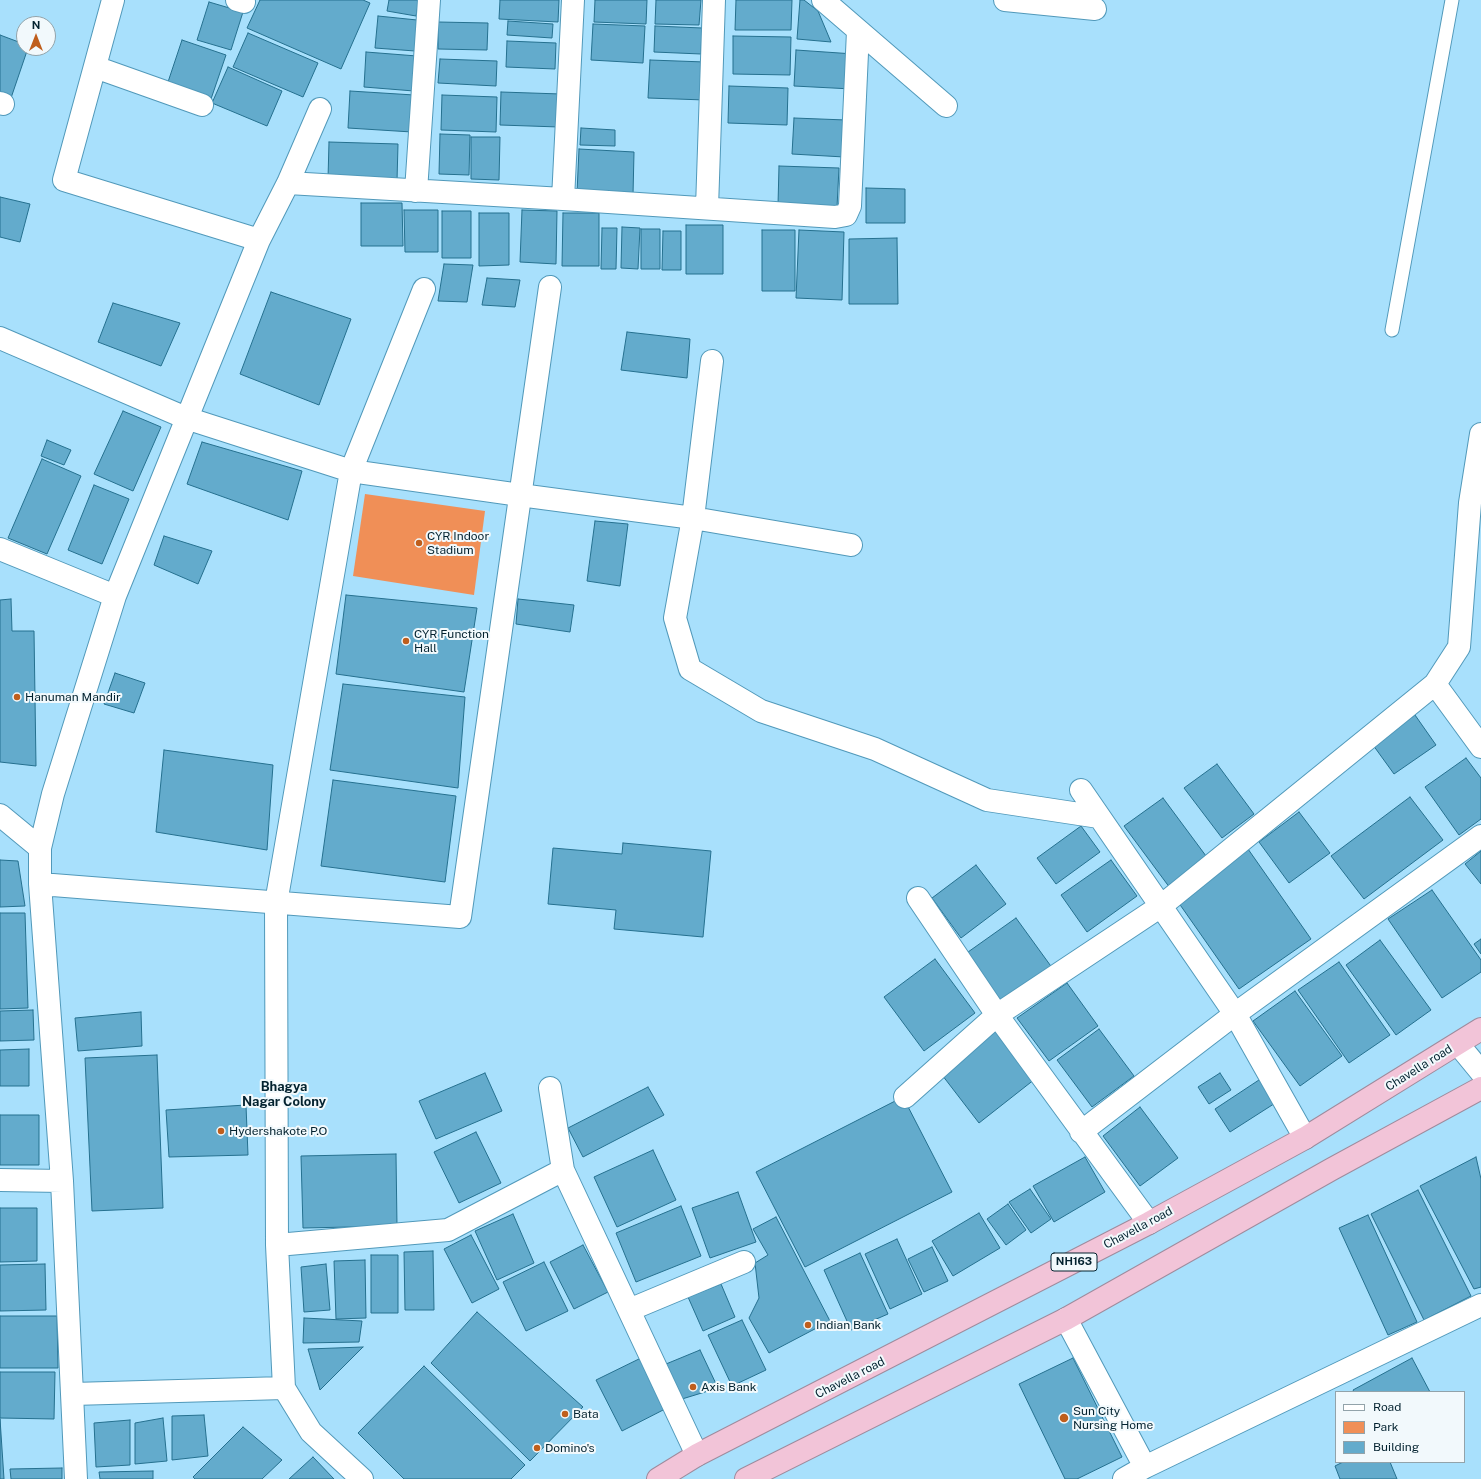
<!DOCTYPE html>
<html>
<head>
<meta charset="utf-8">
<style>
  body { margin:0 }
  #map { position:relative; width:1481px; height:1479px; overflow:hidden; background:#a8e0fc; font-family:"Public Sans",sans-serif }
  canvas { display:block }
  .legend { position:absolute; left:1335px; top:1391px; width:130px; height:72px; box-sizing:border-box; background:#f2f9fc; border:1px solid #92a3aa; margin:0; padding:5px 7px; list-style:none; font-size:12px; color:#03222f }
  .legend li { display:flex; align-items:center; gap:8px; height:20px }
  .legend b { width:20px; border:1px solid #92a3aa }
  .north { position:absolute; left:16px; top:16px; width:40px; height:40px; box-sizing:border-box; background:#f2f9fc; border:1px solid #92a3aa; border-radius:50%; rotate:0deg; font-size:11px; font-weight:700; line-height:16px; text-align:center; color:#03222f }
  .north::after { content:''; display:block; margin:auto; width:14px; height:18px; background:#bf5e1c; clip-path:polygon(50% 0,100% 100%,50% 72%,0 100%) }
</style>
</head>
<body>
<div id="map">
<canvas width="1481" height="1479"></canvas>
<ul class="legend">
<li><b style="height:5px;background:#fff"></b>Road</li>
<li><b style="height:11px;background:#f08f57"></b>Park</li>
<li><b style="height:11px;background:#63abcc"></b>Building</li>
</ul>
<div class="north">N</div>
</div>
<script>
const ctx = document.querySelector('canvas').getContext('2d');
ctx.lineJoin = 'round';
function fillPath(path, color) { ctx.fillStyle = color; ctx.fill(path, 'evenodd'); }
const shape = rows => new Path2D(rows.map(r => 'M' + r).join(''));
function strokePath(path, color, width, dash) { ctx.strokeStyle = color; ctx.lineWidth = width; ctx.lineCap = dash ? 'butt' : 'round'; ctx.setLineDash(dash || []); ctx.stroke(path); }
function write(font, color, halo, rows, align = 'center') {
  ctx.font = font + ' "Public Sans",sans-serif'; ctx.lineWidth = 4; ctx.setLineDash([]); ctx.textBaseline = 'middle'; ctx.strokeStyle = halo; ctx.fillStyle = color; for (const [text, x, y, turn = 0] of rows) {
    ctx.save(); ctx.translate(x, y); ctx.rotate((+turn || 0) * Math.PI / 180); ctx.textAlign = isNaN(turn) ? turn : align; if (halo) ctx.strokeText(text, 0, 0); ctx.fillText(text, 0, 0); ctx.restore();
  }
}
const green = shape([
  [365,494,485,511,474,595,353,576]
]);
const building = shape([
  [260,0,363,0,370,3,341,69,247,28,260,0],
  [389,0,419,0,416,16,387,11,389,0],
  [500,0,559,0,558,22,499,19,500,0],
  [595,0,647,0,646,24,594,22,595,0],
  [656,0,701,0,699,25,655,24,656,0],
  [736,0,792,0,791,30,735,30,736,0],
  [800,0,804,0,818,11,831,42,797,39,800,0],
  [209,2,243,12,231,50,197,40,209,2],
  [378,16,417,20,415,51,375,48,378,16],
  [508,21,553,24,552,38,507,35,508,21],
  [438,22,488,23,487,50,438,49,438,22],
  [593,24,645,26,643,63,591,60,593,24],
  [655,26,702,28,701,54,654,52,655,26],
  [248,33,318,63,303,97,233,67,248,33],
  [0,35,24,44,24,48,28,48,11,98,0,94,0,35],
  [733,36,791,37,790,75,733,74,733,36],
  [182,40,226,55,211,99,167,85,182,40],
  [507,41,556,43,555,69,506,67,507,41],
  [796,50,854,54,852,89,794,86,796,50],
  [366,52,417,56,414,91,364,87,366,52],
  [440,59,497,61,496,86,438,83,440,59],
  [650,60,705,62,705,100,648,98,650,60],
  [228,67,282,91,267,126,212,103,228,67],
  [729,86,788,88,787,125,728,123,729,86],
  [350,91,414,95,412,132,348,128,350,91],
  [501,92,561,94,559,127,500,125,501,92],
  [442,95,497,97,496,132,441,130,442,95],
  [794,118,846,120,844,157,792,154,794,118],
  [581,128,615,130,615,146,580,145,581,128],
  [440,134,470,135,469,175,439,174,440,134],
  [471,137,500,137,499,180,471,179,471,137],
  [329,142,398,144,397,181,328,179,329,142],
  [579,149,634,152,633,195,577,193,579,149],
  [779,166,839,168,837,207,778,205,779,166],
  [866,188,905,189,905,223,866,223,866,188],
  [0,197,30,204,20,242,0,237,0,197],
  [361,203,402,203,403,246,361,246,361,203],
  [404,210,438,210,438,252,405,252,404,210],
  [522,210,557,211,556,264,520,262,522,210],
  [442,211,471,211,471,258,442,258,442,211],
  [479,213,509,213,509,265,479,266,479,213],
  [563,213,599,213,599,266,562,266,563,213],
  [686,225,723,225,723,274,686,274,686,225],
  [622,227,640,228,638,269,621,268,622,227],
  [602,228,617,228,616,269,601,269,602,228],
  [641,229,660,229,660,269,641,269,641,229],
  [762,230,795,230,795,291,762,291,762,230],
  [799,230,844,232,842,300,796,298,799,230],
  [663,231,681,231,681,270,662,270,663,231],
  [897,238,898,304,849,304,849,239,897,238],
  [444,264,473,265,467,302,438,301,444,264],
  [487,278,520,280,515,307,482,305,487,278],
  [271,292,351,319,319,405,240,374,271,292],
  [113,303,180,323,161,366,98,342,113,303],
  [627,332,690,339,687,378,621,370,627,332],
  [123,411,161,427,133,491,94,474,123,411],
  [47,440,71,450,64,465,41,456,47,440],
  [202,442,302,471,288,520,187,484,202,442],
  [42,459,81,476,47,554,8,538,42,459],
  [94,485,129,499,102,564,68,550,94,485],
  [595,521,628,524,620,586,587,581,595,521],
  [164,536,212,551,198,584,154,565,164,536],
  [346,595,477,608,464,692,336,674,346,595],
  [11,599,12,631,34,631,36,766,0,762,0,600,11,599],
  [518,599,574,605,570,632,516,624,518,599],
  [115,673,145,683,134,713,104,704,115,673],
  [343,684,465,697,458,788,330,770,343,684],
  [1415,715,1436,745,1394,774,1373,745,1415,715],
  [164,750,273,765,267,850,156,832,164,750],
  [1466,758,1481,778,1481,819,1459,835,1425,787,1466,758],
  [1217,764,1254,814,1222,838,1184,788,1217,764],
  [333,780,456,796,445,882,321,866,333,780],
  [1410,797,1443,840,1364,899,1331,856,1410,797],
  [1163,798,1209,860,1170,888,1124,826,1163,798],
  [1299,812,1330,853,1289,883,1259,842,1299,812],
  [1081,826,1100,852,1056,884,1037,858,1081,826],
  [623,843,711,851,703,937,614,929,616,910,548,904,553,848,622,854,623,843],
  [1248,849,1311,939,1239,989,1176,899,1248,849],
  [1481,851,1481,884,1465,864,1481,851],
  [0,860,18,861,25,906,0,907,0,860],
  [1111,860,1137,896,1087,932,1061,895,1111,860],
  [976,865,1006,904,961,938,932,898,976,865],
  [1432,890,1481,960,1481,972,1442,998,1388,919,1432,890],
  [0,913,25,913,28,1008,0,1009,0,913],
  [1016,918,1053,969,997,1008,961,957,1016,918],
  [1481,939,1481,954,1474,944,1481,939],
  [1380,940,1431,1010,1396,1035,1346,965,1380,940],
  [935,959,975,1013,924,1051,884,997,935,959],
  [1339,962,1390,1035,1349,1063,1298,990,1339,962],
  [1067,983,1098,1026,1049,1061,1017,1018,1067,983],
  [1295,991,1342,1056,1300,1086,1253,1021,1295,991],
  [33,1010,34,1040,0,1041,0,1011,33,1010],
  [141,1012,142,1046,78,1051,75,1018,141,1012],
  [995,1028,1035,1079,979,1123,939,1071,995,1028],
  [1099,1029,1134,1076,1092,1107,1057,1060,1099,1029],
  [29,1049,29,1086,0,1086,0,1050,29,1049],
  [157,1055,163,1208,92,1211,85,1058,157,1055],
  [485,1073,502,1111,436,1139,419,1101,485,1073],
  [1220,1073,1231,1090,1209,1104,1198,1087,1220,1073],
  [1265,1076,1280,1100,1230,1132,1215,1109,1265,1076],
  [648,1087,664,1115,583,1157,568,1128,648,1087],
  [903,1097,952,1192,805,1267,756,1172,903,1097],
  [246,1105,248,1155,169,1157,166,1110,246,1105],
  [1140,1107,1178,1158,1140,1186,1103,1136,1140,1107],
  [0,1115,39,1115,39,1165,0,1165,0,1115],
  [476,1132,501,1183,459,1203,434,1152,476,1132],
  [653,1150,676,1200,617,1227,594,1177,653,1150],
  [396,1154,397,1226,303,1228,301,1156,396,1154],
  [1085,1157,1105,1192,1054,1222,1033,1186,1085,1157],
  [1476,1157,1481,1179,1481,1287,1474,1289,1420,1186,1476,1157],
  [1030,1189,1051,1219,1031,1233,1009,1202,1030,1189],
  [1418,1190,1471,1296,1424,1320,1371,1214,1418,1190],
  [738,1192,756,1242,710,1258,692,1208,738,1192],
  [1008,1204,1026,1230,1006,1245,987,1219,1008,1204],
  [681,1206,701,1256,636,1282,616,1233,681,1206],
  [0,1208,37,1208,37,1261,0,1262,0,1208],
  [979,1213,1000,1248,953,1276,932,1241,979,1213],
  [513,1214,534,1263,497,1280,475,1231,513,1214],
  [1368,1215,1417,1322,1388,1335,1339,1228,1368,1215],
  [776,1217,830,1321,769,1353,749,1318,759,1298,755,1263,768,1255,753,1229,776,1217],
  [471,1235,499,1289,472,1303,444,1249,471,1235],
  [897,1239,922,1294,890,1309,865,1254,897,1239],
  [583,1245,608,1292,574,1309,550,1262,583,1245],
  [932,1247,948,1281,924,1292,908,1259,932,1247],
  [433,1251,434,1310,405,1310,404,1252,433,1251],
  [860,1253,888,1314,851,1330,824,1270,860,1253],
  [371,1255,398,1255,398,1313,371,1313,371,1255],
  [365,1260,366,1318,336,1319,334,1261,365,1260],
  [544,1262,568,1311,526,1331,503,1282,544,1262],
  [45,1264,46,1310,0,1311,0,1265,45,1264],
  [326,1264,330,1310,304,1312,301,1267,326,1264],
  [721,1284,735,1317,703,1331,688,1297,721,1284],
  [477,1312,583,1407,530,1461,431,1363,477,1312],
  [0,1316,57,1316,58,1368,0,1368,0,1316],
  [304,1318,362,1321,359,1342,303,1343,304,1318],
  [742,1320,766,1370,732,1386,708,1335,742,1320],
  [363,1347,320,1390,308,1349,363,1347],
  [700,1350,718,1388,682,1399,666,1364,700,1350],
  [643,1357,669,1407,622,1431,596,1380,643,1357],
  [1073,1358,1122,1457,1077,1479,1065,1479,1019,1384,1073,1358],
  [1412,1358,1430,1392,1354,1392,1353,1390,1412,1358],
  [424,1366,525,1465,511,1479,404,1479,358,1433,424,1366],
  [0,1372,55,1372,54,1419,0,1418,0,1372],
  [204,1415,208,1456,172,1460,172,1416,204,1415],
  [163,1418,167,1461,135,1464,135,1423,163,1418],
  [0,1419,4,1479,0,1479,0,1419],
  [130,1420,130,1465,96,1467,94,1423,130,1420],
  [243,1427,282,1460,262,1479,195,1479,193,1477,243,1427],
  [313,1457,334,1479,289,1479,313,1457],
  [1343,1462,1390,1462,1397,1479,1340,1479,1335,1466,1343,1462],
  [62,1468,62,1479,11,1479,10,1469,62,1468],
  [153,1471,153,1479,100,1479,99,1472,153,1471]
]);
const lane = shape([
  [1392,330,1452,0]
]);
const street = shape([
  [113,0,64,180,259,240],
  [237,0,244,2],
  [823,0,946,106],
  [1005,0,1095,9],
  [95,67,202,105],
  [0,103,3,104],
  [288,183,563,199,835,217,846,215,850,206,858,31],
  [416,191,429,0],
  [563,199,573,0],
  [707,208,714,0],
  [0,338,186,418,351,471,520,495,693,518,851,545],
  [712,361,693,518,675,618,690,669,761,711,875,749,987,800,1099,817],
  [0,549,115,596],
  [1435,684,1481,747],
  [1081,790,1235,1014,1305,1138],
  [0,815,40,848],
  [40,884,460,917,550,287],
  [918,898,997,1015,1149,1223],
  [1458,1044,1481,1072],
  [550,1088,563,1170,697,1455],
  [905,1097,997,1015,1161,906,1435,684,1459,647,1470,503,1481,434],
  [1081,1132,1235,1014,1481,836],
  [0,1180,62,1181],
  [277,1245,448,1230,563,1170],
  [629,1310,744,1262],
  [1066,1319,1145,1467,1481,1305],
  [73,1394,284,1388],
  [76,1479,62,1181,40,884,40,848,53,794,115,596,259,240,288,183,320,109],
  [362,1479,311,1432,284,1388,277,1245,276,903,351,471,424,289],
  [1124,1479,1145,1467]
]);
const highway = shape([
  [658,1479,697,1455,1149,1223,1305,1138,1481,1029],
  [746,1479,1066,1319,1332,1169,1481,1088]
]);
const markers = [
  [419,543,4,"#bf5e1c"],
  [406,641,4,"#bf5e1c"],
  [17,697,4,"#bf5e1c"],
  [221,1131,4,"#bf5e1c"],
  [808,1325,4,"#bf5e1c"],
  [693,1387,4,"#bf5e1c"],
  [565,1414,4,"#bf5e1c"],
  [1064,1418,5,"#bf5e1c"],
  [537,1448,4,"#bf5e1c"]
];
const shields = [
  [1074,1262,46]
];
const shieldNames = [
  ["NH163",1074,1262]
];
const poiNames = [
  ["CYR Indoor",427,536],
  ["Stadium",427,550],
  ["CYR Function",414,634],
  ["Hall",414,648],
  ["Hanuman Mandir",25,697],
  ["Hydershakote P.O",229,1131],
  ["Indian Bank",816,1325],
  ["Axis Bank",701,1387],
  ["Sun City",1073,1411],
  ["Nursing Home",1073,1425],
  ["Bata",573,1414],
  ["Domino's",545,1448]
];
const streetNames = [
  ["Chavella road",1419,1068,-32],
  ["Chavella road",1138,1228,-28],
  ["Chavella road",850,1378,-27]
];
const neighbourhoodNames = [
  ["Bhagya",284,1087],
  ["Nagar Colony",284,1102]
];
fillPath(green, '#f08f57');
fillPath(building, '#63abcc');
strokePath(building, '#25708f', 1);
strokePath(lane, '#5199ba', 15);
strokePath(street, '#5199ba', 24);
strokePath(highway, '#9e8b9d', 24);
strokePath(lane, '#fff', 13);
strokePath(street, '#fff', 22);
strokePath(highway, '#f2c4d8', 22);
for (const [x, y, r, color] of markers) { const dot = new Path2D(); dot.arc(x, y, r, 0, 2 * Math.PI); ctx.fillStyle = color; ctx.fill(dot); strokePath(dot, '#f2f9fc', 1.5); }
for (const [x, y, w] of shields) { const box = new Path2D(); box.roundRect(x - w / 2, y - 9, w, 18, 3); ctx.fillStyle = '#f2f9fc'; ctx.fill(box); strokePath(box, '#03222f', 1); }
write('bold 11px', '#03222f', null, shieldNames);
write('12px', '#03222f', '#f2f9fc', poiNames, 'left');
write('12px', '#03222f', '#f2f9fc', streetNames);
write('bold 13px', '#03222f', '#f2f9fc', neighbourhoodNames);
</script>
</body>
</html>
